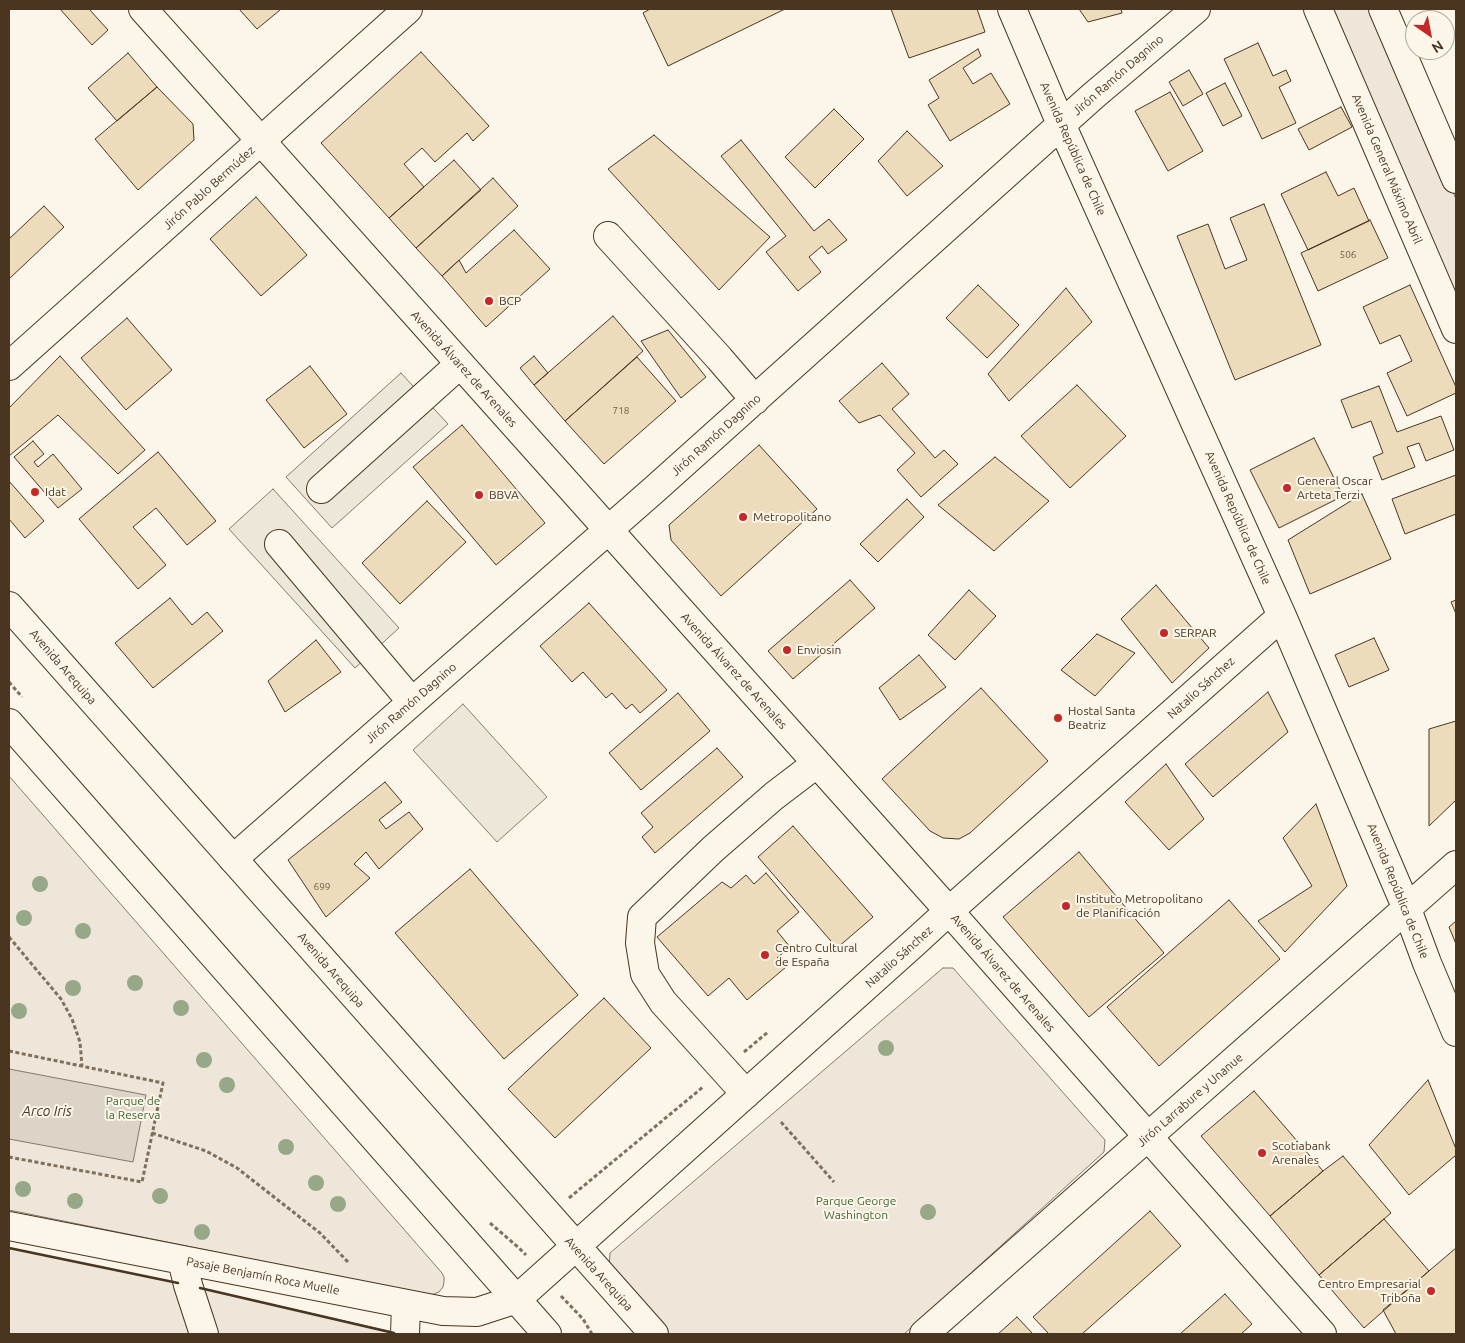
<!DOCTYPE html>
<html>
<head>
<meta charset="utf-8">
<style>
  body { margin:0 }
  #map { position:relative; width:1465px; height:1343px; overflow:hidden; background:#fbf6e9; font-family:Ubuntu,sans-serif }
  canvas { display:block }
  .frame { position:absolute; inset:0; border:10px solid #4a3520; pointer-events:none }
  .north { position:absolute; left:1405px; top:10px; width:50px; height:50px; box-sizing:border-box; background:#fbf6e9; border:1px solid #b4a999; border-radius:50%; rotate:147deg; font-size:14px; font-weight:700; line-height:20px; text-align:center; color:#4a3520 }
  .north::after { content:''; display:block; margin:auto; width:18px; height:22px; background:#c62828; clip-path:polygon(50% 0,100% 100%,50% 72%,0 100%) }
</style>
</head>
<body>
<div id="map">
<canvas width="1465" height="1343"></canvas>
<div class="frame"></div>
<div class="north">N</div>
</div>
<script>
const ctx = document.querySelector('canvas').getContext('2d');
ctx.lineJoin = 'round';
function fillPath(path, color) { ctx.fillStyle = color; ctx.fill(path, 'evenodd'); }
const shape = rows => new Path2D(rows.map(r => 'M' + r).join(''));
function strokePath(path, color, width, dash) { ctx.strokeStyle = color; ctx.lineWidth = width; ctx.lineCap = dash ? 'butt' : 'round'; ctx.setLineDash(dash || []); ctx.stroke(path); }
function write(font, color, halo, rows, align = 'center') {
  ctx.font = font + ' Ubuntu,sans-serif'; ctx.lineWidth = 4; ctx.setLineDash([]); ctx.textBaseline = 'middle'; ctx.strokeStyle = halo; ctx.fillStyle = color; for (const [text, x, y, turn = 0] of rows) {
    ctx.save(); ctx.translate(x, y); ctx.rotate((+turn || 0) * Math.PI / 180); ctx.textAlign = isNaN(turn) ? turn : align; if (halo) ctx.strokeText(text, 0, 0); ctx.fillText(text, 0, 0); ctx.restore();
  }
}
const green = shape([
  [1328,9,1374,9,1456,199,1456,303,1328,9],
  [9,776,442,1273,444,1277,444,1282,443,1287,439,1292,434,1294,428,1295,9,1210,9,776],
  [943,968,953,968,1105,1140,1104,1152,904,1334,667,1334,609,1269,610,1253,943,968],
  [9,1248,188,1285,401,1334,9,1334,9,1248]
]);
const parking = shape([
  [401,373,448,424,332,528,286,477,401,373],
  [273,489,399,628,355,668,229,529,273,489],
  [463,704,547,797,497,842,413,750,463,704]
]);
const water = shape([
  [9,1069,146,1095,133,1162,9,1139,9,1069]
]);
const building = shape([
  [60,9,89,9,108,30,92,45,60,9],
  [239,9,279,9,280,10,257,29,239,9],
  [650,9,785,9,668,66,643,13,650,9],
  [891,9,977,9,985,32,909,58,891,9],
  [1079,9,1121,9,1122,13,1088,22,1079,9],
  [1258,43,1273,76,1286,70,1291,81,1279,87,1296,123,1262,139,1224,59,1258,43],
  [978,49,981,56,963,68,973,84,991,73,1010,104,950,141,928,105,939,98,929,80,978,49],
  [421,52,489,126,473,141,467,133,435,162,422,148,404,164,424,187,389,218,321,143,421,52],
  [128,53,157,87,117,121,88,88,128,53],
  [1189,70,1203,94,1183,106,1169,82,1189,70],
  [1225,83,1242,116,1223,126,1206,93,1225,83],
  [157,87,193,124,194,140,138,190,95,139,157,87],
  [1170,92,1203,151,1168,171,1135,111,1170,92],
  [1341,107,1352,127,1309,150,1298,129,1341,107],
  [834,109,864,139,815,188,785,157,834,109],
  [907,131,943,166,907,196,878,161,907,131],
  [654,135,770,237,719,290,608,169,654,135],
  [741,140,814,231,829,219,847,240,828,254,822,246,809,257,821,272,798,291,766,252,786,236,721,156,741,140],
  [454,160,481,190,416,248,389,218,454,160],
  [1326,172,1338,196,1354,188,1369,221,1308,250,1281,194,1326,172],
  [493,178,518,206,442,276,416,248,493,178],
  [256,197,307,255,261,296,210,239,256,197],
  [1264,204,1321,345,1235,380,1177,236,1208,224,1225,269,1247,260,1230,218,1264,204],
  [44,206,64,227,9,279,9,239,44,206],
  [1370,220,1388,258,1318,291,1301,253,1370,220],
  [514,230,550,269,486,327,442,276,459,260,466,273,514,230],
  [978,285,1019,325,987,358,946,318,978,285],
  [1410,285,1456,387,1456,393,1407,416,1387,373,1412,361,1400,335,1380,344,1363,307,1410,285],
  [1066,288,1092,322,1009,401,988,374,1066,288],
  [613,316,643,351,565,421,534,385,613,316],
  [127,318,172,370,126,410,81,358,127,318],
  [668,330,706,377,681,398,641,341,668,330],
  [60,356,145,450,118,474,58,415,9,456,9,408,60,356],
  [534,356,548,373,534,385,520,368,534,356],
  [637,357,676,401,604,464,565,421,637,357],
  [882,363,909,394,892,409,935,458,944,450,958,464,921,497,897,470,915,453,880,415,859,423,839,401,882,363],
  [310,366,347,414,304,448,266,400,310,366],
  [1077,385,1126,436,1070,488,1021,436,1077,385],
  [1379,386,1397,432,1441,416,1454,450,1426,461,1419,443,1407,447,1415,467,1382,480,1373,457,1383,453,1371,421,1352,428,1341,400,1379,386],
  [462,425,545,523,496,565,413,467,462,425],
  [1314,438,1343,496,1279,528,1250,470,1314,438],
  [33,441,44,454,34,462,38,467,53,454,82,489,58,508,14,457,33,441],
  [759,445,817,509,721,596,671,540,669,525,759,445],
  [158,452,216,521,187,545,156,508,133,527,166,565,138,589,79,519,158,452],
  [995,457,1049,501,994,551,938,505,995,457],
  [1456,475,1456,514,1405,534,1392,499,1456,475],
  [9,481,44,521,25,538,9,519,9,481],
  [1362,494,1391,559,1310,594,1288,540,1362,494],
  [907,499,924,517,878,562,860,544,907,499],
  [427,501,466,542,400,604,362,563,427,501],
  [850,580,875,608,793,679,768,651,850,580],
  [1156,585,1209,648,1172,683,1121,619,1156,585],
  [969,590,996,616,955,660,928,635,969,590],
  [170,598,192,625,207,612,223,631,153,688,115,643,170,598],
  [1456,600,1456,614,1451,602,1456,600],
  [589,603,667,690,640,713,632,704,626,709,612,693,606,698,583,672,572,682,540,646,589,603],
  [1097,634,1135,653,1095,696,1061,670,1097,634],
  [1374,638,1389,670,1349,687,1335,655,1374,638],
  [316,640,341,672,285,712,268,681,316,640],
  [919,655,946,687,900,720,879,688,919,655],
  [981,688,1048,761,970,833,959,839,943,838,930,831,882,779,981,688],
  [1268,692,1288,732,1213,797,1185,764,1268,692],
  [678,693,710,731,641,790,609,753,678,693],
  [1456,721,1456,800,1429,826,1429,729,1456,721],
  [717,748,743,777,655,853,642,837,653,827,641,813,717,748],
  [1166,764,1204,819,1169,850,1125,802,1166,764],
  [385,782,402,802,379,820,386,829,409,812,423,829,379,869,366,852,354,864,370,878,326,917,288,860,385,782],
  [1316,804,1347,886,1285,952,1258,921,1312,886,1283,838,1316,804],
  [793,826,873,917,837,948,758,857,793,826],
  [1079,852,1164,953,1089,1017,1003,917,1079,852],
  [470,869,578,995,504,1059,395,933,470,869],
  [766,873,799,912,777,931,790,947,777,958,786,967,747,1000,729,978,708,996,657,937,722,882,731,888,746,875,754,884,766,873],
  [1229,900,1280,959,1159,1066,1107,1007,1229,900],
  [1456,921,1456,944,1449,927,1456,921],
  [604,998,651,1048,555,1138,508,1089,604,998],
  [1428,1080,1456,1149,1456,1155,1409,1195,1369,1145,1428,1080],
  [1254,1091,1323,1171,1270,1216,1201,1136,1254,1091],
  [1343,1156,1391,1213,1319,1275,1270,1216,1323,1171,1343,1156],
  [1150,1211,1181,1246,1082,1334,1049,1334,1033,1317,1150,1211],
  [1384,1219,1429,1271,1364,1328,1319,1275,1384,1219],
  [1456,1248,1456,1334,1396,1334,1383,1310,1456,1248],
  [1225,1294,1252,1324,1241,1334,1180,1334,1225,1294],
  [1017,1317,1033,1334,998,1334,1017,1317]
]);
const path = shape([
  [9,682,22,697],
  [9,937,61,999,72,1019,80,1042,82,1066],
  [9,1051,163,1083,142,1182,9,1157],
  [744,1052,768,1032],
  [781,1122,834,1182],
  [152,1133,206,1151,237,1168,320,1233,348,1262],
  [569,1198,703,1087],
  [490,1223,519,1248,526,1255],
  [561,1296,583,1319,592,1334]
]);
const minor = shape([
  [1012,9,1061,124,1282,616,1407,909,1427,963,1456,1032],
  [1318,9,1456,329],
  [1383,9,1456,179],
  [608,236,719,358,755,400],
  [9,366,408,9],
  [321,489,460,364],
  [279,544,412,702],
  [233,859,655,489,1093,96,1196,9],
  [746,1094,663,1002,645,974,640,943,642,917,713,849,774,796,816,764],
  [9,1226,443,1311,477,1312,517,1299,913,944,949,911,1282,616],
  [182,1260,188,1285,204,1334],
  [405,1334,406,1304],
  [924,1334,1456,865]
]);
const major = shape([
  [143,9,949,911,1322,1334],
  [9,606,654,1334],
  [9,723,547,1334]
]);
const wall = shape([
  [9,1248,178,1283],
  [200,1288,394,1333]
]);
const trees = [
  [40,884],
  [24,918],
  [83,931],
  [135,983],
  [73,988],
  [181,1008],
  [19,1011],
  [886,1048],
  [204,1060],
  [227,1085],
  [286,1147],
  [316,1183],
  [23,1189],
  [160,1196],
  [75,1201],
  [338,1204],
  [928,1212],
  [202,1232]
];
const markers = [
  [489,301,5,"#c62828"],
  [1287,488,5,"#c62828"],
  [35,492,5,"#c62828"],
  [479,495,5,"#c62828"],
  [743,517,5,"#c62828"],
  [1164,633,5,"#c62828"],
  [787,650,5,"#c62828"],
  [1058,718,5,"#c62828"],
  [1066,906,5,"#c62828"],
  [765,955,5,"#c62828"],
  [1262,1153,5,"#c62828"],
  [1431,1291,5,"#c62828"]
];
const numberNames = [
  ["506",1348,255],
  ["718",621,411],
  ["699",322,887]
];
const streetNames = [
  ["Jirón Ramón Dagnino",1118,75,-41],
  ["Avenida República de Chile",1073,149,66],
  ["Avenida General Máximo Abril",1387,169,67],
  ["Jirón Pablo Bermúdez",209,188,-42],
  ["Avenida Álvarez de Arenales",464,369,48],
  ["Jirón Ramón Dagnino",716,435,-42],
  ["Avenida República de Chile",1238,518,66],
  ["Avenida Arequipa",63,667,49],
  ["Avenida Álvarez de Arenales",734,671,48],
  ["Natalio Sánchez",1201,688,-42],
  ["Jirón Ramón Dagnino",411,703,-41],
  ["Avenida República de Chile",1398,891,68],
  ["Natalio Sánchez",899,957,-42],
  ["Avenida Arequipa",331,970,49],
  ["Avenida Álvarez de Arenales",1003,973,49],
  ["Jirón Larrabure y Unanue",1190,1100,-41],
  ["Avenida Arequipa",599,1274,48],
  ["Pasaje Benjamín Roca Muelle",263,1276,11]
];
const poiNames = [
  ["BCP",499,301],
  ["General Oscar",1297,481],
  ["Arteta Terzi",1297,495],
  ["Idat",45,492],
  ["BBVA",489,495],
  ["Metropolitano",753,517],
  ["SERPAR",1174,633],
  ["Enviosin",797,650],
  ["Hostal Santa",1068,711],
  ["Beatriz",1068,725],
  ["Instituto Metropolitano",1076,899],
  ["de Planificación",1076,913],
  ["Centro Cultural",775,948],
  ["de España",775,962],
  ["Scotiabank",1272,1146],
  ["Arenales",1272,1160],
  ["Centro Empresarial",1421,1284,"right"],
  ["Triboña",1421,1298,"right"]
];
const parkNames = [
  ["Parque de",133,1101],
  ["la Reserva",133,1115],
  ["Parque George",856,1201],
  ["Washington",856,1215]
];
const waterNames = [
  ["Arco Iris",47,1111]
];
fillPath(green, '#ede6d9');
strokePath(green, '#887966', 1);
fillPath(parking, '#ede7d9');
strokePath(parking, '#887966', 1);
fillPath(water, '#dcd4c6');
strokePath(water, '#887966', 1);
fillPath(building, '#ecdcbc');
strokePath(building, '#4a3520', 1);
strokePath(minor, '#4a3520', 30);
strokePath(major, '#4a3520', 30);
strokePath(path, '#7f6f5c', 3, [4, 2.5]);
strokePath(minor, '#fbf6e9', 28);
strokePath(major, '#fbf6e9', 28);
strokePath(wall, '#4a3520', 2.5);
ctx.fillStyle = '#96a887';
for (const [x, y] of trees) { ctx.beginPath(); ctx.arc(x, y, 8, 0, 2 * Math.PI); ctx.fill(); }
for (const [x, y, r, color] of markers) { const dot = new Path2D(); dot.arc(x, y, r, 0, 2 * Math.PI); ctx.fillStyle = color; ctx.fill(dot); strokePath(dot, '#fbf6e9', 2); }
write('10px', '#725f47', null, numberNames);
write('12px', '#4a3520', '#fbf6e9', streetNames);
write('12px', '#4a3520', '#fbf6e9', poiNames, 'left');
write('12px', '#436837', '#fbf6e9', parkNames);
write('italic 14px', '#4a3520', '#fbf6e9', waterNames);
</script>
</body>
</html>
